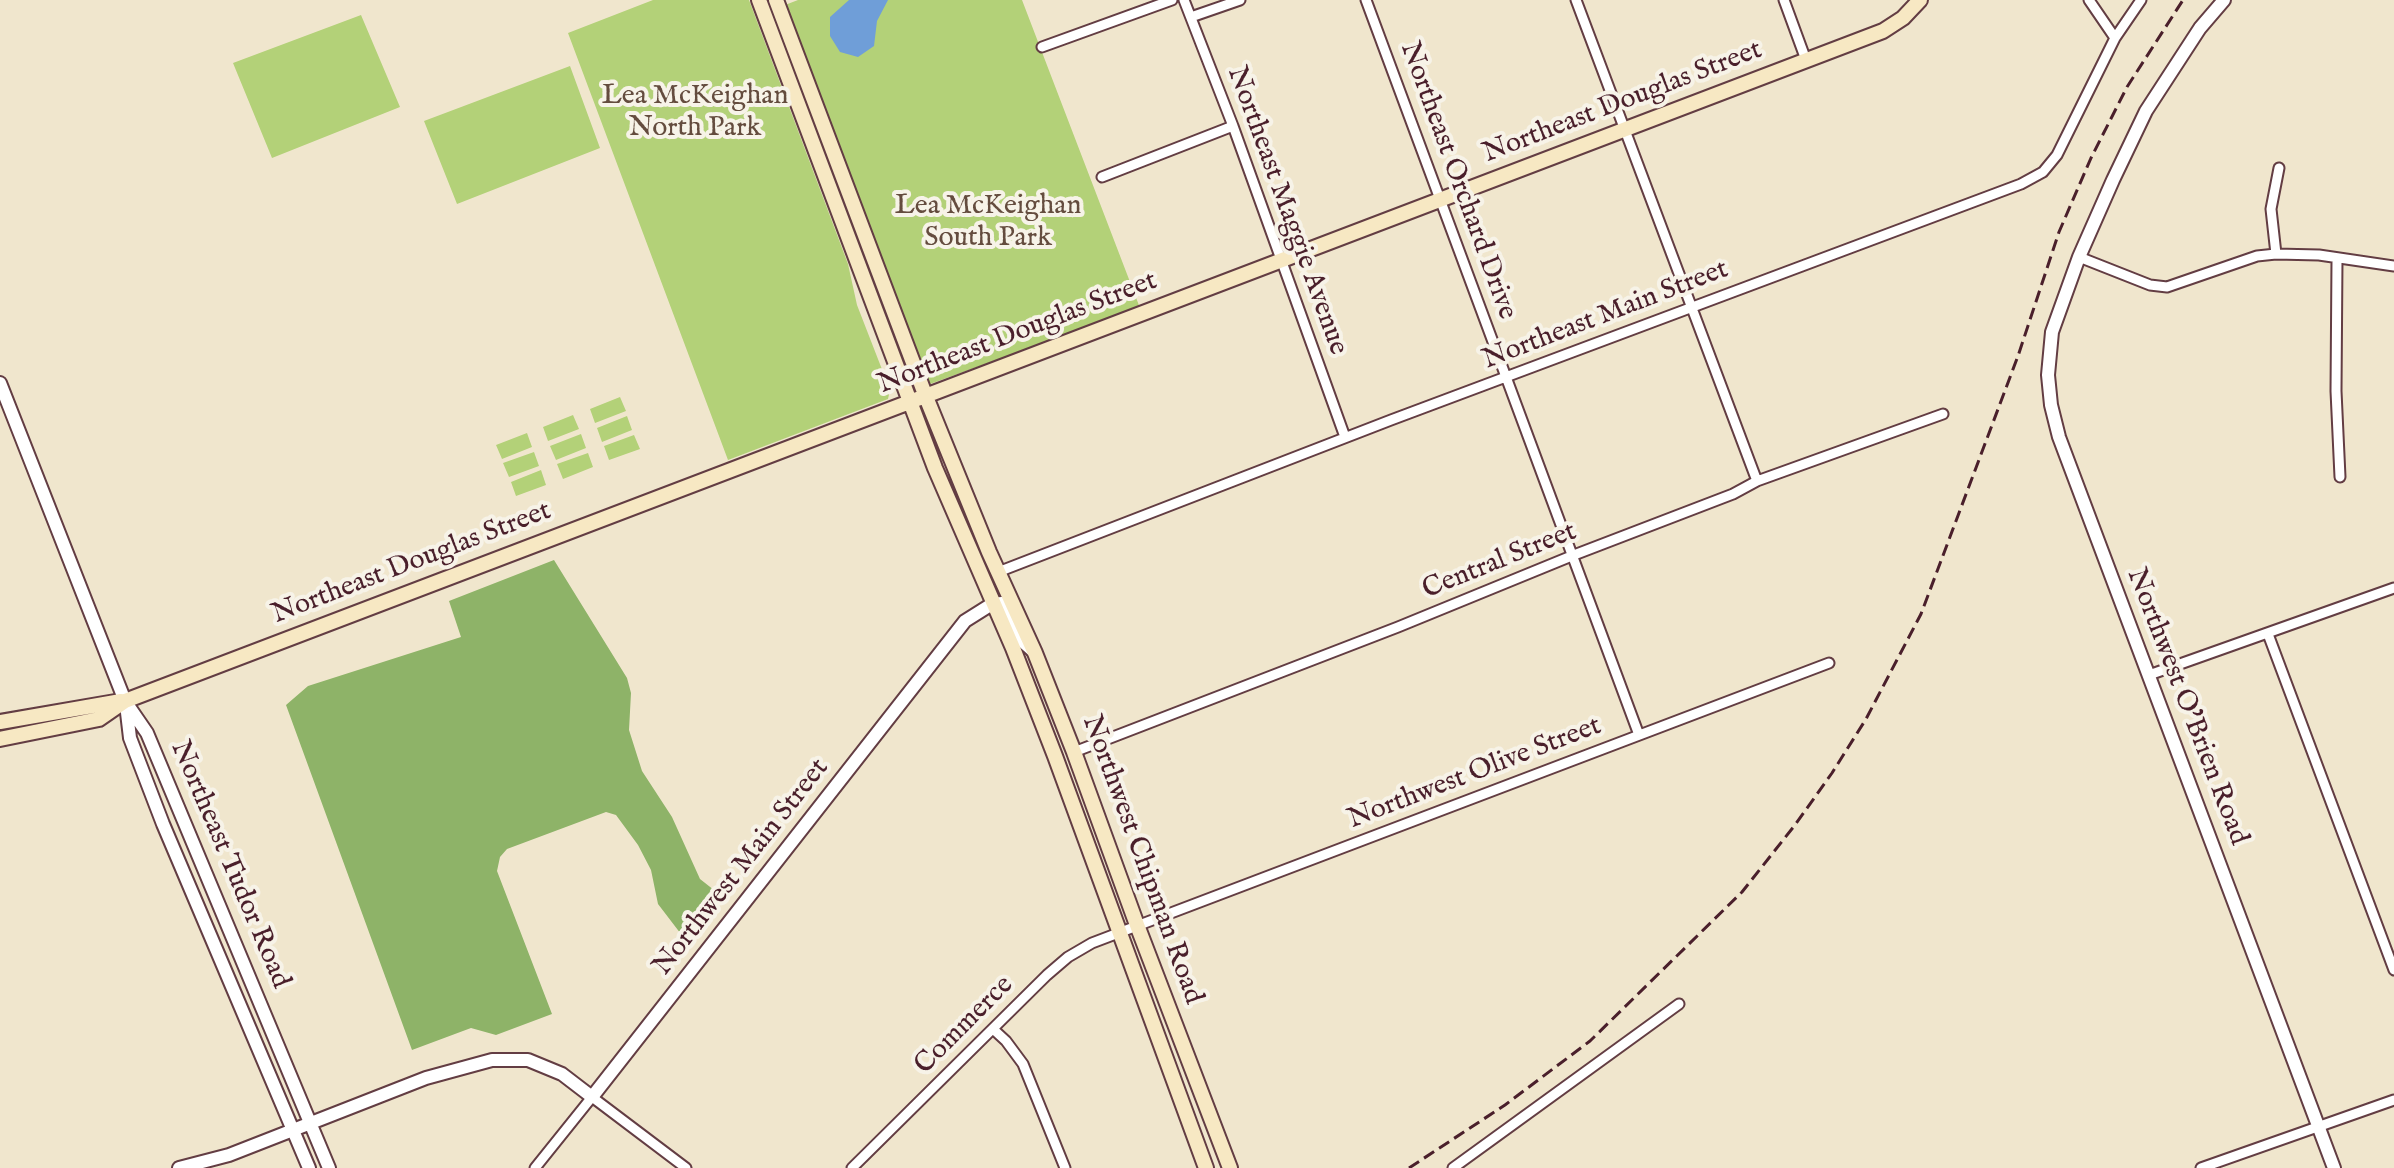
<!DOCTYPE html>
<html>
<head>
<meta charset="utf-8">
<style>
  body { margin:0 }
  canvas { display:block; background:#f0e6cd }
</style>
</head>
<body>
<canvas width="2394" height="1168"></canvas>
<script>
const ctx = document.querySelector('canvas').getContext('2d');
ctx.lineJoin = 'round';
function fillPath(path, color) { ctx.fillStyle = color; ctx.fill(path, 'evenodd'); }
const shape = rows => new Path2D(rows.map(r => 'M' + r).join(''));
function strokePath(path, color, width, dash) { ctx.strokeStyle = color; ctx.lineWidth = width; ctx.lineCap = dash ? 'butt' : 'round'; ctx.setLineDash(dash || []); ctx.stroke(path); }
function write(font, color, halo, rows, align = 'center') {
  ctx.font = font + ' "IM FELL English",serif'; ctx.lineWidth = 8; ctx.setLineDash([]); ctx.textBaseline = 'middle'; ctx.strokeStyle = halo; ctx.fillStyle = color; for (const [text, x, y, turn = 0] of rows) {
    ctx.save(); ctx.translate(x, y); ctx.rotate((+turn || 0) * Math.PI / 180); ctx.textAlign = isNaN(turn) ? turn : align; if (halo) ctx.strokeText(text, 0, 0); ctx.fillText(text, 0, 0); ctx.restore();
  }
}
const green = shape([
  [653,0,749,0,848,264,857,305,890,390,888,399,728,460,568,33],
  [798,0,1022,0,1140,308,930,384,785,5],
  [361,15,400,107,272,158,233,63],
  [570,66,600,148,457,204,424,121],
  [620,397,626,411,595,423,590,409],
  [573,415,579,429,548,441,543,427],
  [627,416,632,430,602,442,597,428],
  [527,433,532,447,502,459,496,445],
  [581,434,586,448,556,460,550,446],
  [634,435,640,449,609,460,604,446],
  [534,452,539,466,509,477,503,463],
  [588,453,593,467,563,479,557,464],
  [541,470,546,485,516,496,511,482]
]);
const forest = shape([
  [554,560,627,678,631,693,629,730,642,771,672,817,700,879,719,894,684,938,658,904,651,870,638,845,616,815,606,812,507,849,500,857,497,871,552,1014,496,1035,471,1028,412,1050,286,705,308,686,461,637,449,601]
]);
const water = shape([
  [849,0,888,0,877,21,874,46,858,57,840,52,830,36,830,17]
]);
const minor = shape([
  [1184,0,1233,126,1345,437],
  [1366,0,1639,735],
  [1576,0,1757,481],
  [1784,0,1806,60],
  [2089,0,2115,38],
  [1191,17,1240,0],
  [1042,47,1172,0],
  [1102,177,1233,126],
  [2276,254,2271,209,2279,168],
  [2079,257,2150,285,2167,287,2257,256,2276,254,2319,255,2394,266],
  [2337,260,2336,391,2340,477],
  [998,572,1391,420,2021,184,2043,172,2057,155,2115,38,2141,0],
  [2268,634,2394,970],
  [2149,675,2394,588],
  [1074,752,1398,627,1574,555,1733,494,1757,481,1943,414],
  [993,1029,1006,1041,1023,1064,1065,1168],
  [535,1168,592,1097,686,1168],
  [852,1168,1047,975,1068,957,1092,943,1829,663],
  [1453,1168,1679,1004],
  [2201,1168,2394,1100]
]);
const tertiary = shape([
  [2224,0,2200,28,2146,111,2113,180,2079,257,2052,332,2048,375,2051,405,2059,437,2334,1168],
  [0,383,125,701,147,733,329,1168],
  [126,704,130,738,163,824,309,1168],
  [179,1168,229,1155,426,1078,492,1060,528,1060,562,1074,592,1097,965,621,992,604,1002,603,1022,641,1032,650]
]);
const secondary = shape([
  [759,0,935,468,1013,648,1055,756,1206,1168],
  [776,0,926,397,989,552,1035,653,1074,752,1137,925,1230,1168],
  [0,722,121,701],
  [0,739,99,719,125,701,1883,31,1903,18,1920,0]
]);
const rail = shape([
  [1409,1168,1505,1105,1590,1041,1742,892,1795,825,1832,773,1866,719,1921,614,2018,356,2059,232,2091,158,2127,87,2183,0]
]);
const parkNames = [
  ["Lea McKeighan",695,97],
  ["North Park",695,129],
  ["Lea McKeighan",988,207],
  ["South Park",988,239]
];
const streetNames = [
  ["Northeast Douglas Street",1623,103,-21],
  ["Northeast Orchard Drive",1457,181,70],
  ["Northeast Maggie Avenue",1286,211,70],
  ["Northeast Main Street",1606,316,-21],
  ["Northeast Douglas Street",1018,334,-21],
  ["Central Street",1500,562,-22],
  ["Northeast Douglas Street",412,564,-21],
  ["Northwest O'Brien Road",2186,707,69],
  ["Northwest Olive Street",1475,774,-21],
  ["Northwest Chipman Road",1141,860,70],
  ["Northeast Tudor Road",229,865,67],
  ["Northwest Main Street",742,868,-52],
  ["Commerce",965,1026,-45]
];
fillPath(green, '#b3d178');
fillPath(forest, '#8eb368');
fillPath(water, '#6f9ed8');
strokePath(minor, '#633d43', 13);
strokePath(tertiary, '#633d43', 16);
strokePath(secondary, '#633d43', 18);
strokePath(minor, '#fff', 9);
strokePath(tertiary, '#fff', 12);
strokePath(secondary, '#f7e8c3', 14);
strokePath(rail, '#4a1f2b', 3, [12, 6]);
write('28px', '#644c3e', '#f7f3e8', parkNames);
write('28px', '#4a1f2b', '#f7f3e8', streetNames);
</script>
</body>
</html>
